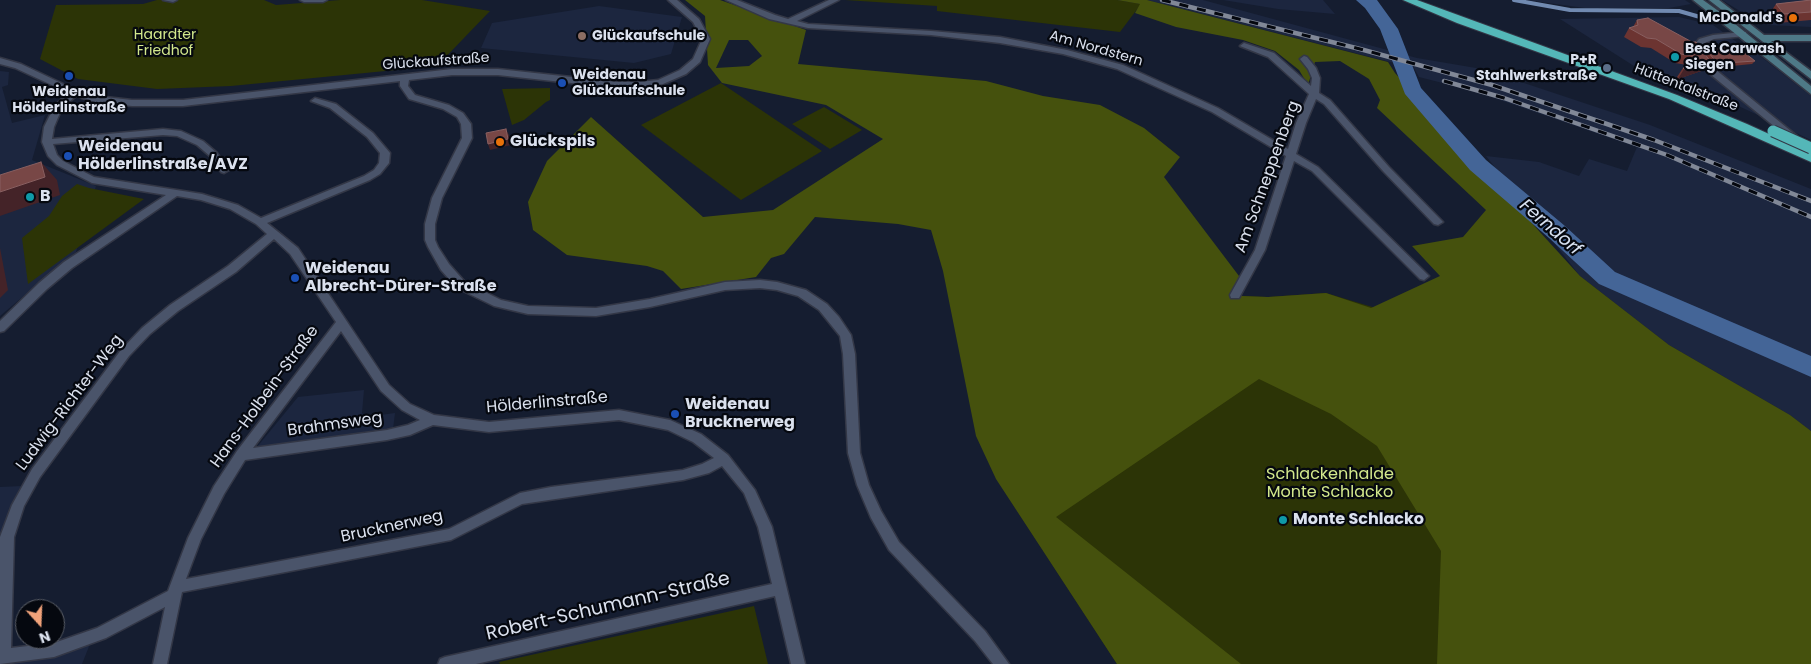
<!DOCTYPE html>
<html>
<head>
<meta charset="utf-8">
<style>
  body { margin:0 }
  #map { position:relative; width:1811px; height:664px; overflow:hidden; background:#151d30; font-family:Poppins,sans-serif }
  canvas { display:block }
  .north { position:absolute; left:15px; top:599px; width:50px; height:50px; box-sizing:border-box; background:#05080f; border:1px solid #5b5f68; border-radius:50%; rotate:160deg; font-size:14px; font-weight:700; line-height:20px; text-align:center; color:#dbe1ee }
  .north::after { content:''; display:block; margin:auto; width:18px; height:22px; background:#f0a27a; clip-path:polygon(50% 0,100% 100%,50% 72%,0 100%) }
</style>
</head>
<body>
<div id="map">
<canvas width="1811" height="664"></canvas>
<div class="north">N</div>
</div>
<script>
const ctx = document.querySelector('canvas').getContext('2d');
ctx.lineJoin = 'round';
function fillPath(path, color) { ctx.fillStyle = color; ctx.fill(path, 'evenodd'); }
const shape = rows => new Path2D(rows.map(r => 'M' + r).join(''));
function strokePath(path, color, width, dash) { ctx.strokeStyle = color; ctx.lineWidth = width; ctx.lineCap = dash ? 'butt' : 'round'; ctx.setLineDash(dash || []); ctx.stroke(path); }
function write(font, color, halo, rows, align = 'center') {
  ctx.font = font + ' Poppins,sans-serif'; ctx.lineWidth = 4.5; ctx.setLineDash([]); ctx.textBaseline = 'middle'; ctx.strokeStyle = halo; ctx.fillStyle = color; for (const [text, x, y, turn = 0] of rows) {
    ctx.save(); ctx.translate(x, y); ctx.rotate((+turn || 0) * Math.PI / 180); ctx.textAlign = isNaN(turn) ? turn : align; if (halo) ctx.strokeText(text, 0, 0); ctx.fillText(text, 0, 0); ctx.restore();
  }
}
const built = shape([
  [1147,0,1203,0,1417,58,1482,69,1650,125,1811,189,1811,431,1790,415,1669,345,1580,276,1486,156,1539,162,1579,176,1589,159,1627,171,1637,147,1474,91,1419,77,1414,68],
  [1223,0,1323,0,1335,14,1278,9],
  [1526,0,1685,0,1691,4,1669,8,1585,8],
  [1722,0,1811,0,1811,27,1768,25,1756,21],
  [599,6,682,17,671,54,634,63,481,48,492,23],
  [1679,17,1713,25,1738,43,1746,45,1811,96,1811,140,1730,102,1634,66,1560,19],
  [0,71,9,72,8,85,2,87,12,123,45,115,32,160,96,186,76,252,0,316],
  [364,390,362,413,366,417,395,413,393,429,257,447,298,397],
  [22,486,7,519,0,543,0,487],
  [90,644,82,664,0,664,49,657]
]);
const green = shape([
  [157,0,264,0,276,5,340,0,422,0,490,11,437,66,231,86,157,89,78,79,40,59,56,5,143,4],
  [845,0,1117,0,1141,4,1120,32,937,11,937,6],
  [721,83,822,151,741,200,641,125],
  [550,88,550,100,546,102,524,120,512,125,502,89],
  [824,107,862,130,830,149,792,124],
  [77,184,89,188,144,199,28,284,22,238,49,216,62,196],
  [1326,293,1379,309,1811,664,1117,664,1005,492,1242,296,1268,297],
  [754,606,768,664,500,664,499,662]
]);
const forest = shape([
  [685,0,720,0,806,30,798,64,986,81,1043,96,1100,105,1144,128,1180,157,1164,177,1239,276,1242,296,1268,297,1326,293,1371,308,1440,276,1412,246,1463,237,1486,210,1377,108,1380,100,1369,79,1340,61,1315,62,1308,85,1299,70,1275,51,1243,40,1176,27,1135,13,1140,4,1117,0,1147,0,1388,62,1395,73,1580,276,1669,345,1790,415,1811,431,1811,664,1437,664,1441,551,1377,446,1331,414,1259,379,1056,517,1241,664,1117,664,996,479,976,436,943,271,931,230,898,224,815,217,784,254,771,258,756,277,681,289,663,271,647,266,567,255,533,230,528,202,547,161,591,117,703,217,773,210,883,139,826,105,722,83,708,65,705,16],
  [729,40,748,40,762,56,749,66,716,68]
]);
const stream = shape([
  [1514,0,1570,10,1679,11,1707,19]
]);
const river = shape([
  [1356,0,1377,0,1398,29,1421,88,1486,160,1565,226,1615,272,1811,356,1811,377,1599,284,1549,238,1470,170,1405,94,1380,29,1365,8,1356,0]
]);
const minor = shape([
  [163,0,177,0,173,2,163,0],
  [300,0,327,0,323,2,304,2,300,0],
  [668,0,677,0,699,19,710,39,700,62,686,74,663,84,639,88,617,88,498,75,452,75,409,80,408,86,415,95,449,105,463,113,471,124,472,138,442,198,435,224,435,240,438,247,449,264,465,282,501,300,528,306,596,308,650,299,725,282,760,280,777,282,806,290,827,304,839,317,851,335,855,354,860,453,869,485,881,511,899,542,985,631,1009,664,993,664,975,641,889,550,871,518,857,485,848,453,843,354,840,336,819,310,798,296,777,290,760,288,725,290,650,307,596,316,528,314,494,306,457,288,441,270,428,247,425,240,425,224,432,198,462,138,461,124,457,117,443,109,409,99,400,86,400,81,183,106,132,106,95,102,76,96,62,108,54,127,52,139,163,129,181,131,203,141,217,153,229,170,224,173,221,172,211,157,197,145,177,136,163,135,53,144,57,155,63,161,94,177,202,194,238,205,261,218,364,176,374,170,379,163,380,153,367,137,330,108,311,101,315,98,336,104,373,133,390,153,389,163,380,174,370,180,267,223,298,248,389,385,410,404,434,415,489,422,619,410,670,420,701,434,728,455,755,490,772,527,805,664,791,664,775,596,476,664,438,664,440,659,445,657,772,584,758,527,744,493,722,466,709,473,683,480,522,504,451,540,182,592,167,664,153,664,165,607,106,638,54,657,0,664,0,537,12,505,32,469,121,350,142,328,170,305,228,266,267,234,256,224,230,209,201,200,177,196,72,268,47,289,4,331,0,332,0,321,39,283,64,262,166,195,92,183,57,165,48,156,42,142,44,127,55,105,69,93,15,68,0,64,0,58,21,64,78,91,96,96,132,100,183,100,452,69,498,69,617,82,639,82,658,80,680,70,693,59,702,39,693,22,668,0],
  [274,239,290,254,336,322,237,451,214,486,188,538,168,591,97,628,54,643,11,648,14,537,24,506,40,477,129,356,150,334,178,311,236,272,274,239],
  [341,331,381,391,402,410,420,420,408,425,387,430,253,448,341,331],
  [619,420,668,430,693,442,714,458,702,464,683,470,551,487,520,493,449,529,186,579,201,539,224,494,245,460,387,440,410,435,433,425,489,432,619,420],
  [726,0,737,0,775,15,788,19,829,0,839,0,797,21,808,24,931,31,1000,37,1067,50,1123,65,1218,108,1288,149,1296,123,1309,94,1268,57,1240,46,1244,43,1274,53,1311,86,1312,78,1308,69,1300,59,1304,56,1307,57,1316,68,1320,78,1319,93,1330,100,1389,167,1443,222,1438,225,1434,224,1383,171,1324,104,1316,99,1306,123,1296,154,1318,167,1429,276,1424,280,1420,279,1312,171,1294,161,1265,250,1239,298,1231,298,1230,295,1255,250,1286,156,1212,112,1117,69,1063,54,1000,43,931,35,808,28,769,19,726,0],
  [1743,32,1746,32,1746,36,1714,39,1705,43,1700,48,1700,52,1716,70,1797,136,1797,140,1791,140,1710,74,1692,52,1692,48,1699,39,1713,35,1743,32]
]);
const secondary = shape([
  [1693,0,1703,0,1724,15,1811,86,1811,94,1693,0],
  [1709,0,1719,0,1764,35,1811,35,1811,41,1771,41,1811,71,1811,79,1709,0]
]);
const trunk = shape([
  [1403,0,1417,0,1677,95,1747,124,1811,153,1811,162,1669,99,1457,23,1403,0]
]);
const rail = shape([
  [1162,0,1360,49,1492,85,1654,140,1811,201],
  [1444,81,1504,98,1667,155,1811,217]
]);
const trunkBridge = shape([
  [1773,131,1811,148]
]);
const wall = shape([
  [1811,0,1811,20,1778,23,1770,13,1776,4],
  [1637,20,1702,50,1704,47,1755,61,1752,64,1722,67,1720,64,1715,66,1710,60,1704,70,1678,79,1677,77,1683,68,1687,65,1675,63,1651,48,1641,47,1624,37,1629,28,1633,27]
]);
const shadedWall = shape([
  [1710,61,1704,70,1678,79,1684,69],
  [1722,61,1720,64,1715,66,1717,63],
  [506,129,509,135,511,145,490,150,488,144],
  [41,162,57,180,60,195,0,216,0,192],
  [0,248,8,290,0,298]
]);
const building = shape([
  [1811,0,1811,12,1784,14,1776,4,1811,0],
  [1648,18,1692,42,1696,42,1710,61,1684,69,1683,68,1698,57,1681,54,1656,39,1647,38,1629,28,1638,25,1637,20,1648,18],
  [1735,45,1755,61,1725,63,1722,61,1717,63,1704,47,1735,45],
  [506,129,508,139,488,144,486,133,506,129],
  [41,162,45,177,0,192,0,175,41,162]
]);
const markers = [
  [1793,18,5,"#e8710a"],
  [582,36,5,"#8d6e63"],
  [1675,57,5,"#0f9aa8"],
  [1607,68,5,"#5c6f8a"],
  [69,76,5,"#1a4fb4"],
  [562,83,5,"#1a4fb4"],
  [500,142,5,"#e8710a"],
  [68,156,5,"#1a4fb4"],
  [30,197,5,"#0f9aa8"],
  [295,278,5,"#1a4fb4"],
  [675,414,5,"#1a4fb4"],
  [1283,520,5,"#0f9aa8"]
];
const farPoinames = [
  ["McDonald's",1783,18,"right"],
  ["Glückaufschule",592,36],
  ["Best Carwash",1685,49],
  ["Siegen",1685,65],
  ["P+R",1597,60,"right"],
  ["Stahlwerkstraße",1597,76,"right"],
  ["Weidenau",572,75],
  ["Glückaufschule",572,91],
  ["Weidenau",69,92,"center"],
  ["Hölderlinstraße",69,108,"center"]
];
const farParknames = [
  ["Haardter",165,35],
  ["Friedhof",165,51]
];
const farStreetnames = [
  ["Am Nordstern",1096,49,16],
  ["Glückaufstraße",436,62,-4],
  ["Hüttentalstraße",1686,88,21]
];
const poiNames = [
  ["Glückspils",510,142],
  ["Weidenau",78,147],
  ["Hölderlinstraße/AVZ",78,165],
  ["B",40,197],
  ["Weidenau",305,269],
  ["Albrecht-Dürer-Straße",305,287],
  ["Weidenau",685,405],
  ["Brucknerweg",685,423],
  ["Monte Schlacko",1293,520]
];
const streetNames = [
  ["Am Schneppenberg",1268,177,-70],
  ["Hans-Holbein-Straße",265,397,-54],
  ["Ludwig-Richter-Weg",70,403,-53],
  ["Hölderlinstraße",547,403,-5],
  ["Brahmsweg",335,425,-8],
  ["Brucknerweg",392,527,-12]
];
const parkNames = [
  ["Schlackenhalde",1330,475],
  ["Monte Schlacko",1330,493]
];
const waterNames = [
  ["Ferndorf",1550,228,41]
];
const nearStreetnames = [
  ["Robert-Schumann-Straße",608,607,-13]
];
fillPath(built, '#1c263f');
fillPath(green, '#2c3406');
fillPath(forest, '#45510d');
strokePath(stream, '#718ab1', 4);
fillPath(river, '#446597');
strokePath(minor, '#333746', 3);
strokePath(secondary, '#333746', 3);
strokePath(trunk, '#333746', 2);
fillPath(minor, '#4a546a');
fillPath(secondary, '#4e7987');
fillPath(trunk, '#54b7b8');
strokePath(rail, '#818897', 4.5);
strokePath(rail, '#05080f', 3, [9]);
strokePath(trunkBridge, '#333746', 13, []);
strokePath(trunkBridge, '#54b7b8', 11);
fillPath(wall, '#6c3431');
fillPath(shadedWall, '#442328');
fillPath(building, '#784746');
strokePath(building, '#885f60', 1);
for (const [x, y, r, color] of markers) { const dot = new Path2D(); dot.arc(x, y, r, 0, 2 * Math.PI); ctx.fillStyle = color; ctx.fill(dot); strokePath(dot, '#05080f', 2); }
write('bold 14px', '#dbe1ee', '#05080f', farPoinames, 'left');
write('14px', '#d3e88c', '#05080f', farParknames);
write('14px', '#dbe1ee', '#05080f', farStreetnames);
write('bold 16px', '#dbe1ee', '#05080f', poiNames, 'left');
write('16px', '#dbe1ee', '#05080f', streetNames);
write('16px', '#d3e88c', '#05080f', parkNames);
write('italic 18px', '#d9e3f2', '#05080f', waterNames);
write('19px', '#dbe1ee', '#05080f', nearStreetnames);
</script>
</body>
</html>
